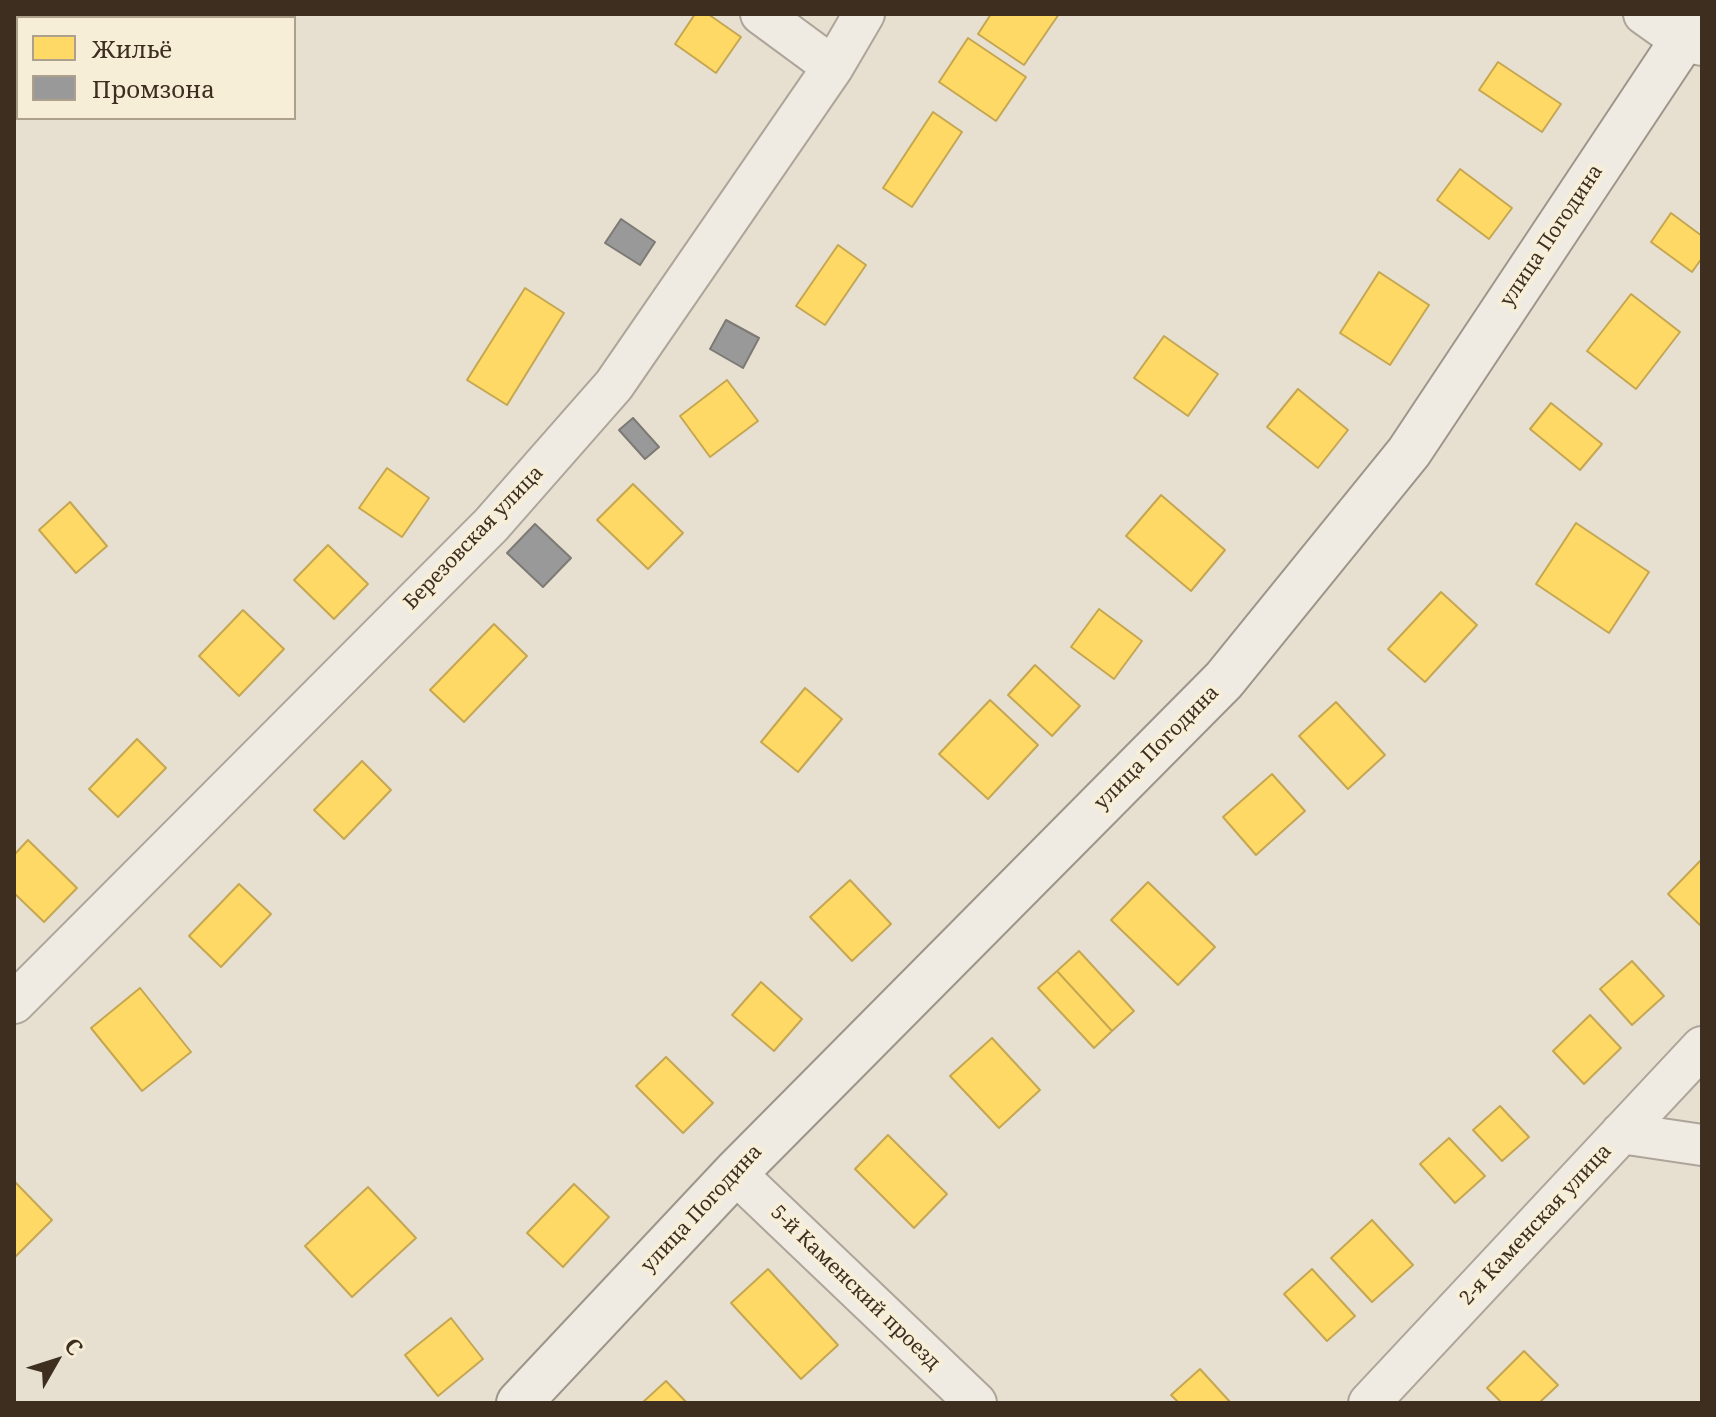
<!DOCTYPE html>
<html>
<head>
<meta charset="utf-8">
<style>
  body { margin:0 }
  #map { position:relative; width:1716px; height:1417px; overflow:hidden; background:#e7e0d1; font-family:"Noto Serif",serif }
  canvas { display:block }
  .frame { position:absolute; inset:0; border:16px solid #3d2e20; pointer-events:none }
  .legend { position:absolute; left:16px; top:16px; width:280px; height:104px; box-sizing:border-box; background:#f7eed8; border:2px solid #ada18e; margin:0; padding:10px 14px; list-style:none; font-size:24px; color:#3d2e20 }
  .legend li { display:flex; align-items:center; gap:16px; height:40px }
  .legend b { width:40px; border:2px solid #ada18e }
  .north { position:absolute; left:16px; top:1321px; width:80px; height:80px; -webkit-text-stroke:6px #f7eed8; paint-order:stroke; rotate:51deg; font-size:22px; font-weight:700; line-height:32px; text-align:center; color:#3d2e20 }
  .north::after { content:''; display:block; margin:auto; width:28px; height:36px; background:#3d2e20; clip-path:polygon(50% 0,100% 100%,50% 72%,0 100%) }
</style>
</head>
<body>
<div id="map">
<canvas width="1716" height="1417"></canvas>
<div class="frame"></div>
<ul class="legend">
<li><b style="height:22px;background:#ffd966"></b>Жильё</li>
<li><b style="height:22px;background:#999"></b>Промзона</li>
</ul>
<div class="north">С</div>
</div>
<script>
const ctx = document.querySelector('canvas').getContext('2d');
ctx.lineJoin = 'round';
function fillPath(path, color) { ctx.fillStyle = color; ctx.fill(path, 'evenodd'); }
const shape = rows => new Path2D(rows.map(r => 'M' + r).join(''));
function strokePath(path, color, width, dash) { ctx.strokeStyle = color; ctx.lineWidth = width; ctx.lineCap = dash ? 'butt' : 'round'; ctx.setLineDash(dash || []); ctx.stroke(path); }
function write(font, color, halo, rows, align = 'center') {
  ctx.font = font + ' "Noto Serif",serif'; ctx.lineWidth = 8; ctx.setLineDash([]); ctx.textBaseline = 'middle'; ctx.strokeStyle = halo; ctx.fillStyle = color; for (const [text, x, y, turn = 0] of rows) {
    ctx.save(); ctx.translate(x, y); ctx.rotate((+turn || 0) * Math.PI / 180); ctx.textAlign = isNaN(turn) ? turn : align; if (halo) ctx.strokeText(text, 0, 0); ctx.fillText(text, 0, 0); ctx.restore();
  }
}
const homes = shape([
  [695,14,708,14,741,37,716,73,675,44,695,14],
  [991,14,1059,14,1024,65,978,34,991,14],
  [968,38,1026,77,996,121,939,82,968,38],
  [1498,62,1561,104,1542,132,1479,90,1498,62],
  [933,112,962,132,912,207,883,188,933,112],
  [1460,169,1512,208,1489,239,1437,200,1460,169],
  [1671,213,1702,236,1702,258,1692,272,1651,242,1671,213],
  [838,245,866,265,825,325,796,306,838,245],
  [1379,272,1429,305,1390,365,1340,333,1379,272],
  [525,288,564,313,507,405,467,380,525,288],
  [1631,294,1680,332,1636,389,1587,351,1631,294],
  [1164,336,1218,374,1188,416,1134,378,1164,336],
  [727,380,758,421,710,457,680,416,727,380],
  [1298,389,1348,430,1318,468,1267,427,1298,389],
  [1551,403,1602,444,1580,470,1530,429,1551,403],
  [387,468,429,498,402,537,359,508,387,468],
  [633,484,683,533,648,569,597,520,633,484],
  [1161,495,1225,550,1191,591,1126,536,1161,495],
  [70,502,107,546,76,573,39,530,70,502],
  [1576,523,1649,572,1609,633,1536,584,1576,523],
  [328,545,368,584,334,619,294,580,328,545],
  [1441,592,1477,625,1425,682,1388,649,1441,592],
  [1099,609,1142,641,1114,679,1071,647,1099,609],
  [243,610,284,649,239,696,199,656,243,610],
  [494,624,527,656,464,722,430,690,494,624],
  [1035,665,1080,706,1052,736,1008,695,1035,665],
  [805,688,842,719,798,772,761,742,805,688],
  [990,700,1038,745,988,799,939,754,990,700],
  [1336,702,1385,755,1348,789,1299,736,1336,702],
  [137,739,166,768,118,817,89,789,137,739],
  [362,761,391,790,344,839,314,810,362,761],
  [1272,774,1305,811,1256,855,1223,817,1272,774],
  [28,840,77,888,44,922,14,893,14,855,28,840],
  [1702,859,1702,927,1668,894,1702,859],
  [850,880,891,924,852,961,810,917,850,880],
  [1148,882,1215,947,1178,985,1111,920,1148,882],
  [239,884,271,914,221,967,189,936,239,884],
  [1079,951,1134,1011,1112,1031,1057,971,1079,951],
  [1632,961,1664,996,1632,1025,1600,989,1632,961],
  [1057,971,1112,1031,1094,1048,1038,988,1057,971],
  [761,982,802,1019,774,1051,732,1015,761,982],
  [140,988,191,1052,142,1091,91,1028,140,988],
  [1590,1015,1621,1048,1584,1084,1553,1051,1590,1015],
  [992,1038,1040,1090,999,1128,950,1076,992,1038],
  [666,1057,713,1103,683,1133,636,1086,666,1057],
  [1500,1106,1529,1137,1502,1161,1473,1130,1500,1106],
  [888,1135,947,1194,914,1228,855,1169,888,1135],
  [1449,1138,1485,1176,1455,1203,1420,1164,1449,1138],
  [14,1181,52,1220,14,1258,14,1181],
  [574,1184,609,1217,563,1267,527,1233,574,1184],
  [368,1187,416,1238,352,1297,305,1246,368,1187],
  [1372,1220,1413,1265,1372,1302,1331,1258,1372,1220],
  [768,1269,838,1345,801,1379,731,1303,768,1269],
  [1312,1269,1355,1316,1327,1341,1284,1294,1312,1269],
  [451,1318,483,1359,438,1396,405,1355,451,1318],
  [1524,1351,1558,1385,1539,1403,1502,1403,1487,1388,1524,1351],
  [1200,1369,1231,1403,1179,1403,1171,1395,1200,1369],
  [666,1381,687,1403,642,1403,666,1381]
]);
const industry = shape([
  [621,219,655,242,640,265,605,243,621,219],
  [726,320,759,338,743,368,710,349,726,320],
  [633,418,659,447,645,459,619,430,633,418],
  [535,524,571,558,543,587,507,553,535,524]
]);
const street = shape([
  [761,14,833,67],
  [1644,14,1682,41,1702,45],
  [14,1003,491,525,614,385,833,67,864,14],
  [1621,1133,1702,1145],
  [735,1173,976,1403],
  [1369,1403,1702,1047]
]);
const secondary = shape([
  [519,1403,735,1173,1224,680,1409,452,1700,14]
]);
const streetNames = [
  ["улица Погодина",1552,236,-56],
  ["Березовская улица",474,538,-46],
  ["улица Погодина",1157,748,-45],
  ["улица Погодина",702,1209,-47],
  ["2-я Каменская улица",1536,1225,-47],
  ["5-й Каменский проезд",855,1288,44]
];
fillPath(homes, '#ffd966');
strokePath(homes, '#c5a651', 2);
fillPath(industry, '#999');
strokePath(industry, '#7d7975', 2);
strokePath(street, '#ada599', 44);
strokePath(secondary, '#9c958a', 48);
strokePath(street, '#efebe3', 40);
strokePath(secondary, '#efebe3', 44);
write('20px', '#3d2e20', '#f7eed8', streetNames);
</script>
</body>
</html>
